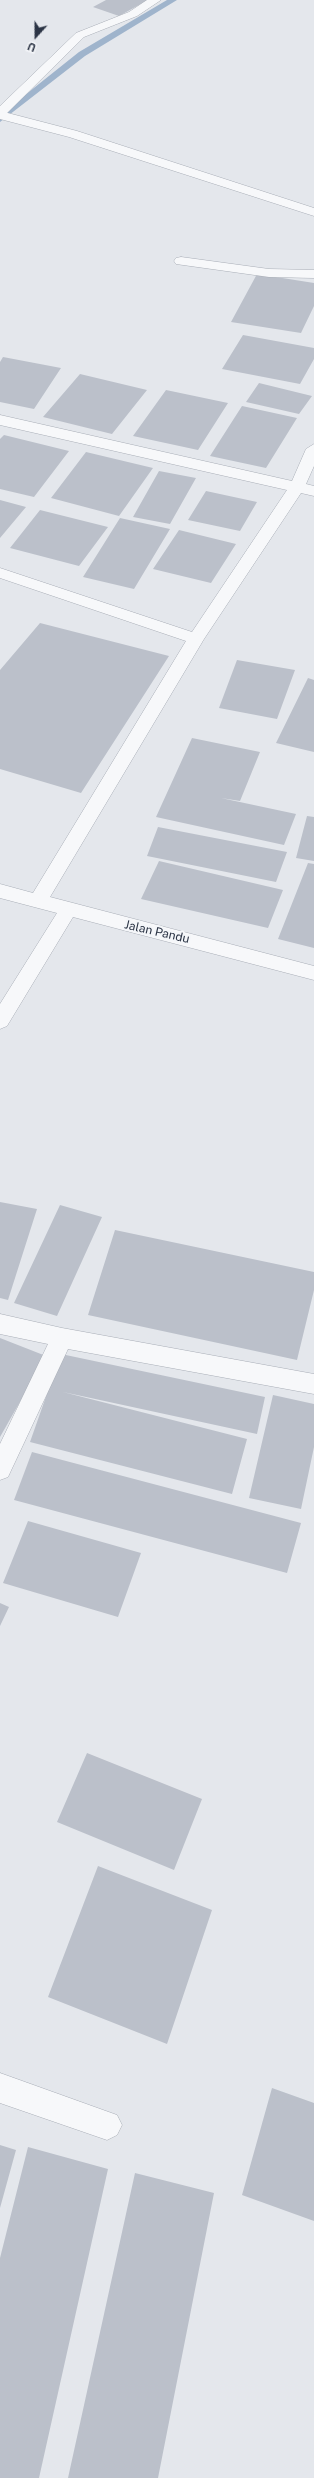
<!DOCTYPE html>
<html>
<head>
<meta charset="utf-8">
<style>
  body { margin:0 }
  #map { position:relative; width:314px; height:2478px; overflow:hidden; background:#e4e7ec; font-family:"Public Sans",sans-serif }
  canvas { display:block }
  .north { position:absolute; left:16px; top:16px; width:40px; height:40px; -webkit-text-stroke:3px #f4f6f9; paint-order:stroke; rotate:201deg; font-size:11px; font-weight:700; line-height:16px; text-align:center; color:#2b3445 }
  .north::after { content:''; display:block; margin:auto; width:14px; height:18px; background:#2b3445; clip-path:polygon(50% 0,100% 100%,50% 72%,0 100%) }
</style>
</head>
<body>
<div id="map">
<canvas width="314" height="2478"></canvas>
<div class="north">U</div>
</div>
<script>
const ctx = document.querySelector('canvas').getContext('2d');
ctx.lineJoin = 'round';
const shape = rows => new Path2D(rows.map(r => 'M' + r).join(''));
function fillPath(path, color) { ctx.fillStyle = color; ctx.fill(path, 'evenodd'); }
function strokePath(path, color, width, dash) { ctx.strokeStyle = color; ctx.lineWidth = width; ctx.lineCap = dash ? 'butt' : 'round'; ctx.setLineDash(dash || []); ctx.stroke(path); }
function write(font, color, halo, rows, align = 'center') {
  ctx.font = font + ' "Public Sans",sans-serif'; ctx.lineWidth = 4; ctx.setLineDash([]); ctx.textBaseline = 'middle'; ctx.strokeStyle = halo; ctx.fillStyle = color; for (const [text, x, y, turn = 0] of rows) {
    ctx.save(); ctx.translate(x, y); ctx.rotate((+turn || 0) * Math.PI / 180); ctx.textAlign = isNaN(turn) ? turn : align; if (halo) ctx.strokeText(text, 0, 0); ctx.fillText(text, 0, 0); ctx.restore();
  }
}
const stream = shape([
  [167,0,177,0,85,56,0,122,0,115,79,52,167,0]
]);
const building = shape([
  [106,0,148,0,119,16,93,7],
  [257,274,314,283,314,306,301,333,231,322],
  [243,335,314,348,314,359,300,384,222,369],
  [3,357,61,368,34,409,0,402,0,362],
  [80,374,147,390,112,434,43,417],
  [259,383,312,396,299,414,246,402],
  [166,390,228,403,198,450,133,436],
  [242,406,297,418,266,468,210,456],
  [4,435,69,451,34,497,0,489,0,439],
  [86,452,153,468,119,516,51,498],
  [159,471,196,478,170,524,133,517],
  [206,491,257,502,240,531,188,520],
  [0,500,26,507,0,538],
  [40,510,108,527,79,566,10,548],
  [120,518,170,529,134,589,83,577],
  [179,530,236,544,211,583,153,569],
  [40,623,169,656,81,793,0,769,0,670],
  [237,660,295,670,277,719,219,708],
  [308,678,314,680,314,752,276,743],
  [192,738,260,752,240,801,221,798,296,814,284,845,156,817],
  [307,816,314,817,314,861,296,858],
  [158,827,287,852,276,882,147,856],
  [159,861,283,890,268,928,141,899],
  [308,863,314,864,314,948,278,939],
  [0,1202,37,1209,8,1300,0,1298],
  [60,1205,102,1217,57,1316,14,1303],
  [115,1230,314,1272,314,1290,297,1360,88,1315],
  [0,1338,46,1356,0,1437],
  [61,1354,265,1397,257,1434,63,1392,247,1439,232,1494,30,1442],
  [273,1395,314,1404,314,1447,301,1509,249,1498],
  [32,1452,301,1523,287,1573,14,1500],
  [28,1521,141,1553,118,1617,3,1583],
  [0,1603,9,1607,0,1626],
  [87,1753,202,1799,174,1870,57,1822],
  [98,1866,212,1910,167,2044,48,1997],
  [272,2088,314,2103,314,2221,242,2195],
  [0,2145,16,2150,0,2208],
  [28,2147,108,2169,39,2478,0,2478,0,2258],
  [135,2173,214,2193,158,2478,68,2478]
]);
const service = shape([
  [0,111,77,131,314,208,314,216,69,137,0,119,0,111],
  [181,257,269,269,314,270,314,278,269,277,176,264,174,261,176,258,181,257]
]);
const minor = shape([
  [147,0,161,0,137,16,84,37,4,116,0,117,0,106,76,33,129,12,147,0],
  [0,415,292,481,306,449,314,444,314,466,306,484,314,486,314,496,301,493,204,639,50,897,314,966,314,980,73,917,7,1026,0,1029,0,1004,57,913,0,898,0,884,33,893,186,641,0,578,0,568,192,632,287,490,0,425,0,415],
  [0,1314,62,1328,314,1374,314,1394,68,1349,8,1477,0,1480,0,1444,48,1344,0,1334,0,1314],
  [0,2073,117,2115,122,2125,117,2135,107,2140,0,2103,0,2073]
]);
const streetNames = [
  ["Jalan Pandu",157,932,13]
];
fillPath(stream, '#9fb4cc');
fillPath(building, '#bbc0ca');
strokePath(service, '#a9aeb7', 1);
strokePath(minor, '#a9aeb7', 1);
fillPath(service, '#f7f8fa');
fillPath(minor, '#f7f8fa');
write('12px', '#2b3445', '#f4f6f9', streetNames);
</script>
</body>
</html>
